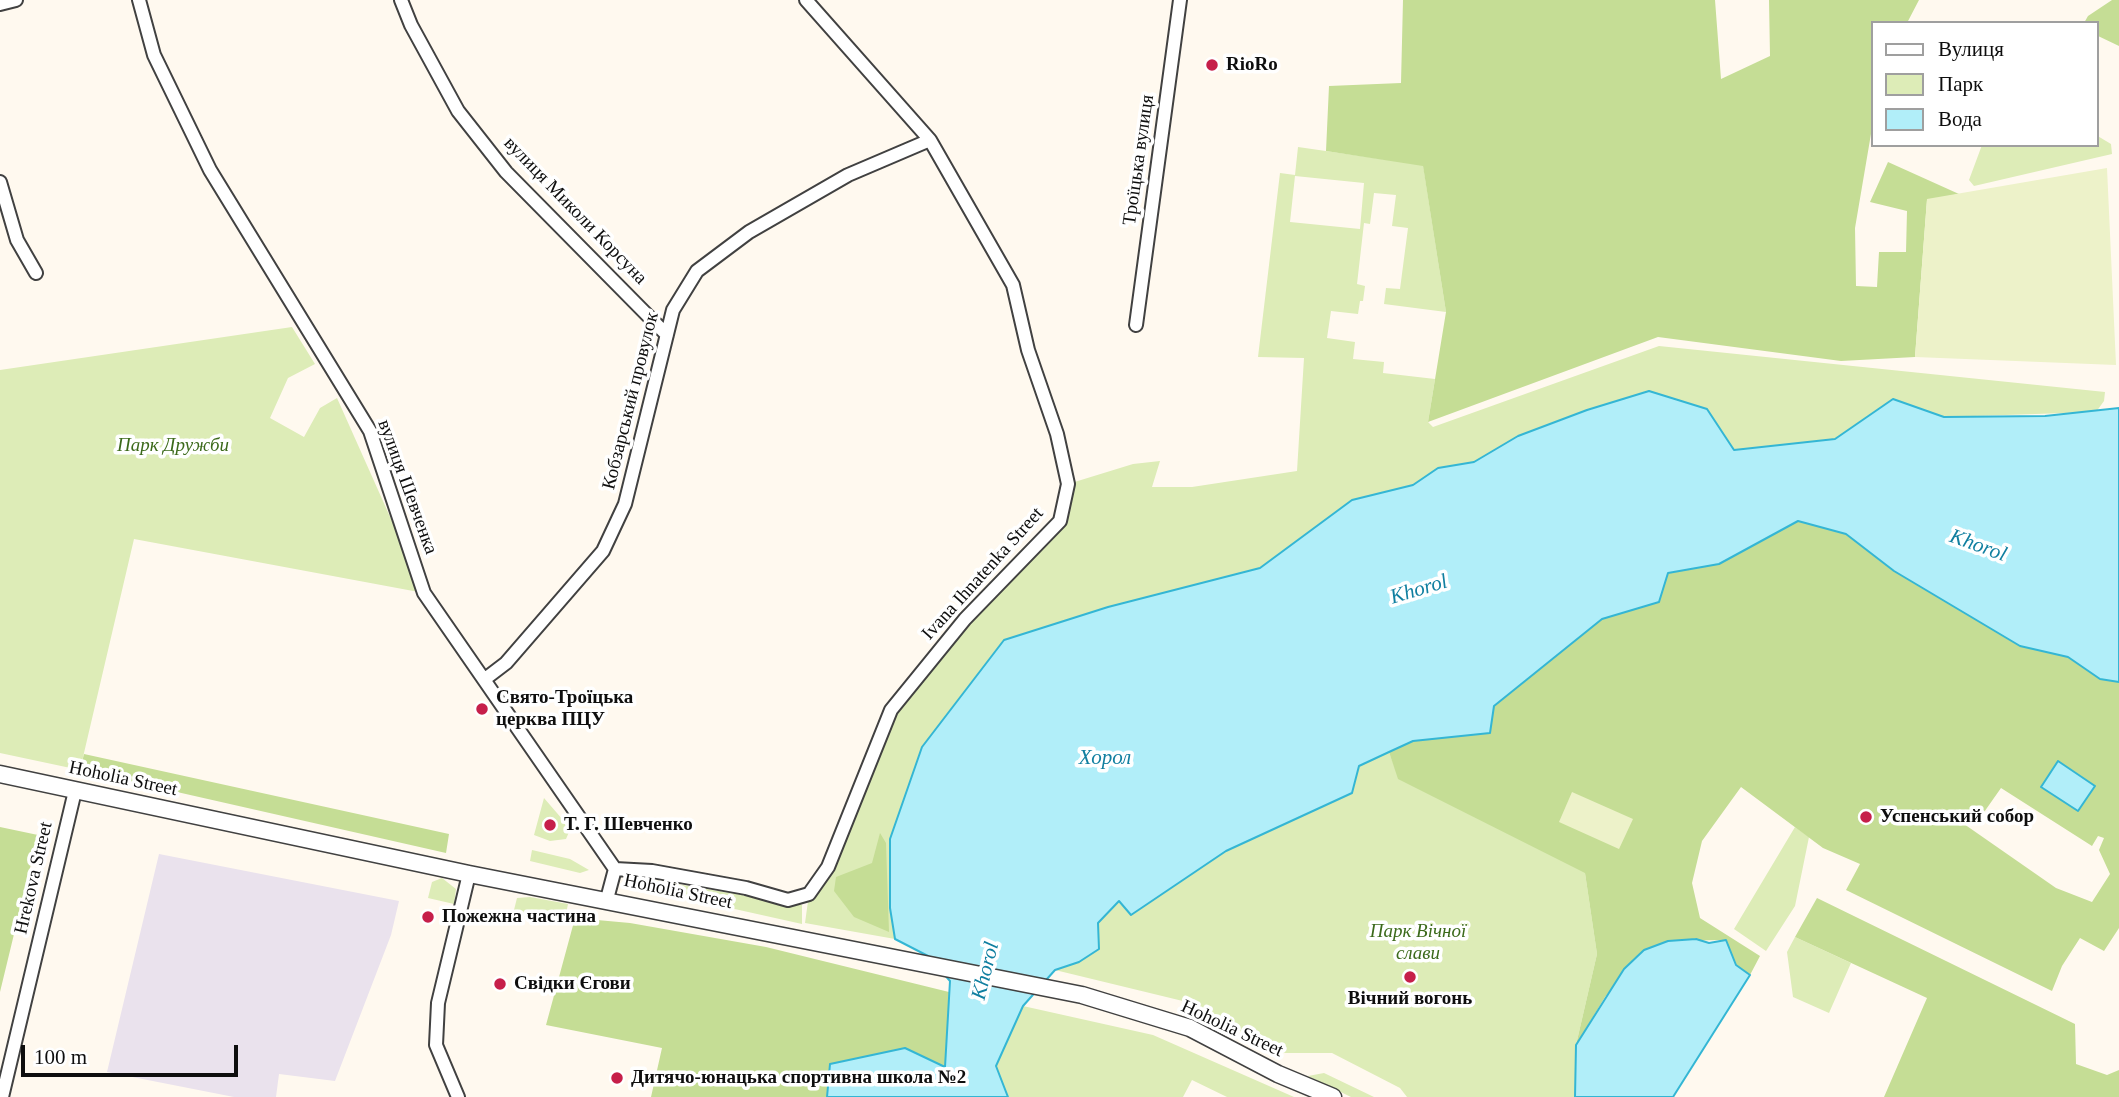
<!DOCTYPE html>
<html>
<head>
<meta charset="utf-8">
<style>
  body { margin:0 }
  #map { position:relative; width:2119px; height:1097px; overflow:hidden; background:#fff9ef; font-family:Georgia,serif }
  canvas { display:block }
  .legend { position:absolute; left:1871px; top:21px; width:228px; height:126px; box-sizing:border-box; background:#fff; border:2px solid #9f9f9f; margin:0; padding:9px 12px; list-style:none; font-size:21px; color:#0e0e0e }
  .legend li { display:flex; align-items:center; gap:14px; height:35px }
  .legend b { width:35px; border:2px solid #9f9f9f }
  .scale { position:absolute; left:21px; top:1045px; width:217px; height:32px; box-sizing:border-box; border:4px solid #0e0e0e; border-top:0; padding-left:9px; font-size:21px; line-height:24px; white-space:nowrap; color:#0e0e0e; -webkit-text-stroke:5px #fff; paint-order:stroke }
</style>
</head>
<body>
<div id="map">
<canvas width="2119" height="1097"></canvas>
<ul class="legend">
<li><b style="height:9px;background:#fff"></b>Вулиця</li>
<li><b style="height:19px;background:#ddecb7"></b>Парк</li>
<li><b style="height:19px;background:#b1eef9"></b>Вода</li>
</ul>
<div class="scale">100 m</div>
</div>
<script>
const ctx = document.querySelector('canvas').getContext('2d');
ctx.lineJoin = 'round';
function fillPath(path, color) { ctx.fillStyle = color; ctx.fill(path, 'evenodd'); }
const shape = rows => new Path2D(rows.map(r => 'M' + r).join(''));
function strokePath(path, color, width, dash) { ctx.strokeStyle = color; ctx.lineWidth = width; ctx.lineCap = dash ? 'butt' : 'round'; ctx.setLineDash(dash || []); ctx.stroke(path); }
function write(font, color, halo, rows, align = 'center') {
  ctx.font = font + ' Georgia,serif'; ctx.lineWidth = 7; ctx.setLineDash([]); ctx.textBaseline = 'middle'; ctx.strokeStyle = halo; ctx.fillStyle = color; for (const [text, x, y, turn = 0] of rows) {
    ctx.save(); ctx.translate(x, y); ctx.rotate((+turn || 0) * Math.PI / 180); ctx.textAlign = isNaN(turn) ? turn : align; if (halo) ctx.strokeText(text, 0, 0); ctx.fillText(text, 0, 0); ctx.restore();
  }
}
const industrial = shape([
  [159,854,399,901,391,935,335,1081,279,1074,276,1097,234,1097,107,1072]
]);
const green = shape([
  [2096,135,2111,144,2112,154,1974,186,1969,180,1982,145,2096,145],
  [1298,147,1423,165,1446,312,1384,304,1386,288,1400,289,1408,228,1392,226,1396,195,1374,193,1370,224,1364,223,1357,284,1365,286,1363,301,1360,301,1358,314,1331,311,1327,338,1355,342,1353,359,1384,362,1383,373,1435,379,1428,422,1433,427,1659,346,2105,392,2104,401,2096,412,1944,417,1893,399,1835,439,1733,450,1707,409,1587,410,1518,436,1474,462,1438,468,1413,485,1352,500,1260,568,1108,607,890,908,895,939,805,923,809,894,891,710,1060,521,1068,484,1133,464,1160,461,1152,487,1192,487,1297,471,1304,358,1258,357,1280,173,1295,175],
  [1295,176,1364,183,1360,229,1290,222],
  [292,327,315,364,288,378,270,418,304,437,320,408,337,398,424,593,134,539,80,770,0,753,0,370],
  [1764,728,1585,873,1597,954,1576,1045,1576,1097,1407,1097,1400,1088,1332,1053,1279,1053,1191,1003,1055,970,1079,962,1097,925,1119,900,1131,915,1226,851,1352,793,1359,766,1389,752,1399,779],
  [544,798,563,820,569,832,566,839,550,841,534,835],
  [1795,827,1809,837,1795,906,1766,951,1734,929],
  [532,850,570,859,589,870,580,873,530,861],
  [635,877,802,905,802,924,645,889,634,885],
  [442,878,456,889,454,904,428,898,432,882],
  [530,897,568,904,564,924,513,914,517,898],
  [1795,937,1851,963,1829,1013,1793,997,1787,952],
  [1023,1006,1153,1035,1294,1097,1227,1097,1192,1080,1183,1097,1008,1097,996,1066],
  [1324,1073,1374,1097,1351,1097,1308,1076]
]);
const forest = shape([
  [1403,0,1715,0,1721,79,1770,56,1769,0,1919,0,1907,23,1872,23,1872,128,1855,228,1856,286,1877,287,1879,252,1906,252,1907,211,1870,202,1888,162,1959,194,1927,200,1915,357,1841,361,1658,337,1428,422,1446,312,1423,166,1326,151,1329,86,1401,83],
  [2112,0,2119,0,2119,46,2096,35,2096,23,2084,23,2088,16],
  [1798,521,1846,534,1894,571,2020,646,2068,657,2100,679,2119,682,2119,928,2104,951,2080,938,2062,966,2052,991,1846,890,1860,864,1823,848,1741,787,1702,841,1692,883,1700,918,1760,956,1750,975,1736,965,1726,940,1668,941,1644,950,1605,997,1576,1045,1597,954,1585,873,1398,779,1389,752,1413,741,1489,733,1494,706,1602,619,1658,602,1668,573,1719,564],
  [2001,788,2092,846,2098,836,2104,838,2099,850,2110,874,2092,902,2056,888,1941,808,1975,825],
  [84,754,449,834,446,853,80,770],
  [0,827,38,835,0,992],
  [880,833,886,843,889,932,854,917,834,891,836,877,872,863],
  [1817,898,2075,1024,2076,1064,2107,1075,2119,1070,2119,1097,1884,1097,1927,998,1795,937],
  [575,918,630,923,766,947,949,992,945,1068,905,1048,830,1064,827,1097,651,1097,662,1048,546,1025]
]);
const pitch = shape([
  [2107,168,2116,365,1915,357,1927,199],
  [1572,792,1633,819,1619,849,1559,822]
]);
const water = shape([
  [1649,391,1707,409,1734,450,1835,439,1893,399,1944,417,2045,416,2119,408,2119,682,2100,679,2068,657,2020,646,1894,571,1846,534,1798,521,1719,564,1668,573,1659,602,1602,619,1494,706,1490,733,1413,741,1389,752,1359,766,1352,793,1226,851,1131,915,1119,901,1098,923,1099,949,1079,962,1055,970,1023,1006,996,1066,1008,1097,827,1097,830,1064,905,1048,945,1067,950,981,928,956,895,939,890,908,890,839,922,747,1004,640,1108,607,1260,568,1352,500,1413,485,1438,468,1474,462,1518,436,1587,410,1649,391],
  [2058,761,2095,786,2078,811,2041,787,2058,761],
  [1696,939,1709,943,1726,940,1736,965,1750,975,1673,1097,1575,1097,1576,1045,1624,969,1644,950,1668,941,1696,939]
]);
const minor = shape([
  [139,0,154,55,210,170,370,431,424,593,615,869,607,899],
  [401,0,411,25,458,111,506,172,667,335],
  [0,4,16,0],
  [0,182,17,240,36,273],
  [1136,325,1180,0],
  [485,679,506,663,603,551,625,504,673,310,697,271,749,232,848,175,930,140],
  [615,869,652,871,746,888,788,900,809,894,828,867,891,710,965,619,1060,521,1068,484,1057,434,1028,350,1013,285,930,140,806,0],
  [2,1097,75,791],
  [458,1097,436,1045,438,1003,469,874]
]);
const tertiary = shape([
  [0,774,469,874,1082,995,1190,1028,1278,1074,1333,1097]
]);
const markers = [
  [1212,65,7,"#c61f4a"],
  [482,709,7,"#c61f4a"],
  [1866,817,7,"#c61f4a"],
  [550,825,7,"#c61f4a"],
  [428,917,7,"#c61f4a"],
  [1410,977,7,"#c61f4a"],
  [500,984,7,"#c61f4a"],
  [617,1078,7,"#c61f4a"]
];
const poiNames = [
  ["RioRo",1226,65],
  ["Свято-Троїцька",496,698],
  ["церква ПЦУ",496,720],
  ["Успенський собор",1880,817],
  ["Т. Г. Шевченко",564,825],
  ["Пожежна частина",442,917],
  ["Свідки Єгови",514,984],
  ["Вічний вогонь",1410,999,"center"],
  ["Дитячо-юнацька спортивна школа №2",631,1078]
];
const streetNames = [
  ["Троїцька вулиця",1139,160,-82],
  ["вулиця Миколи Корсуна",575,211,46],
  ["Кобзарський провулок",631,401,-76],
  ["вулиця Шевченка",407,487,70],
  ["Ivana Ihnatenka Street",983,574,-48],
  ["Hoholia Street",123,779,12],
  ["Hrekova Street",34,878,-77],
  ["Hoholia Street",678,892,12],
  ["Hoholia Street",1232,1029,25]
];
const parkNames = [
  ["Парк Дружби",173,446],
  ["Парк Вічної",1418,932],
  ["слави",1418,954]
];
const waterNames = [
  ["Khorol",1978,546,20],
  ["Khorol",1419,590,-17],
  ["Хорол",1105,758],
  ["Khorol",986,971,-76]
];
fillPath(industrial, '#eae2ed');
fillPath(green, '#ddecb7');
fillPath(forest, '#c5dd95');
fillPath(pitch, '#edf2c9');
fillPath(water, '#b1eef9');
strokePath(water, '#34b6d4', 2);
strokePath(minor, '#414141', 16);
strokePath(tertiary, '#414141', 19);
strokePath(minor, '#fff', 12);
strokePath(tertiary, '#fff', 16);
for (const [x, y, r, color] of markers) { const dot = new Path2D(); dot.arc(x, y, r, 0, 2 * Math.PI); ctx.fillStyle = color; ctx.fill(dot); strokePath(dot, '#fff', 2.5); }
write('bold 19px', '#0e0e0e', '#fff', poiNames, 'left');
write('19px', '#0e0e0e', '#fff', streetNames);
write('italic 19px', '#3c6a1b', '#fff', parkNames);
write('italic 21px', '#107fa0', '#fff', waterNames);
</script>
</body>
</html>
